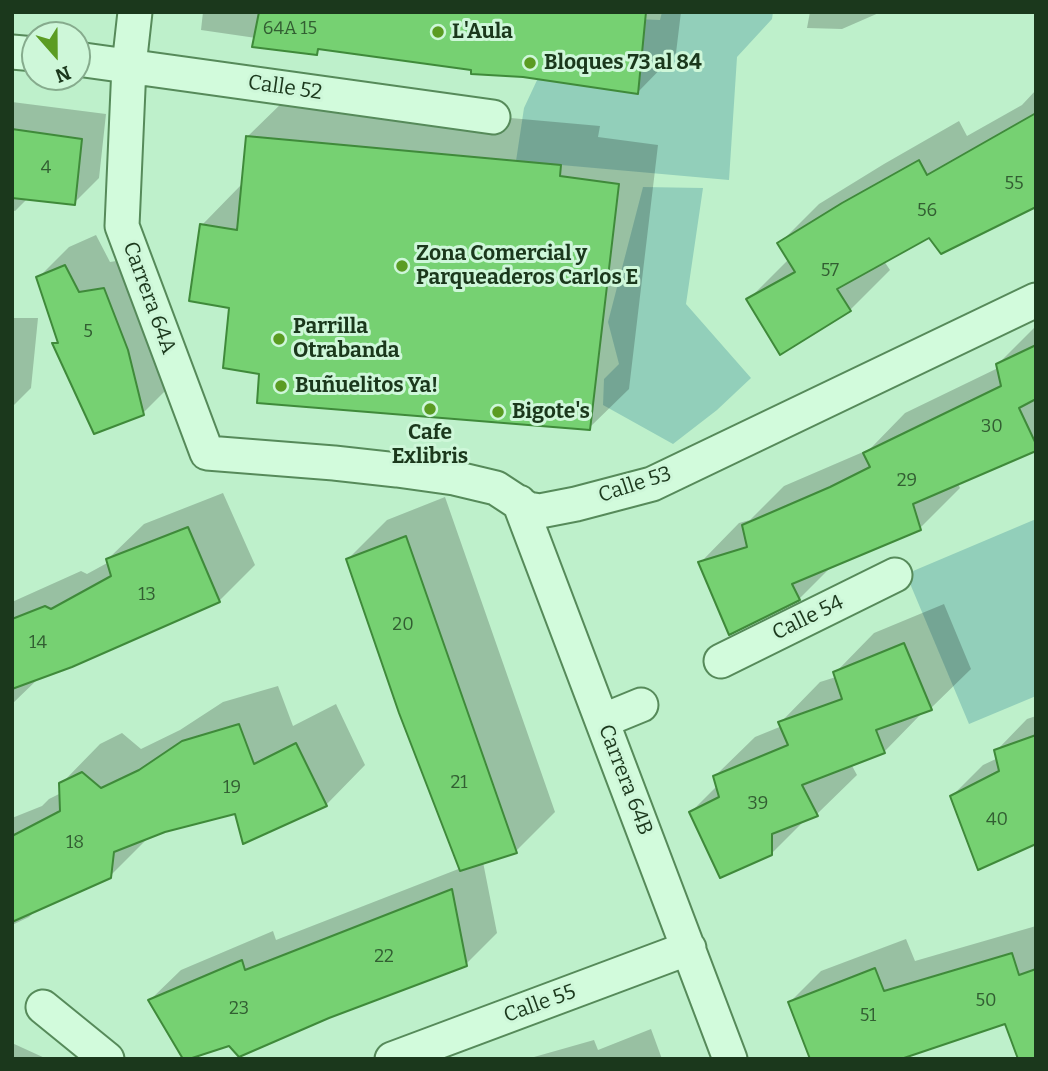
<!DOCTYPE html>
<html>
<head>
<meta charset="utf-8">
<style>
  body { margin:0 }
  #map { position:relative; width:1048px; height:1071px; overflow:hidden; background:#bef0cb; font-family:Bitter,serif }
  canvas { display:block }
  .frame { position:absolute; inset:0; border:14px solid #1b381c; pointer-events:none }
  .north { position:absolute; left:21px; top:21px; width:70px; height:70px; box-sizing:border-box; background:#cef7d9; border:2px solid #86ab8d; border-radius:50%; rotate:159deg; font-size:19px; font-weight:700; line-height:28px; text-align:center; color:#1b381c }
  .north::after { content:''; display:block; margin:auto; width:24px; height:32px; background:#5b9c22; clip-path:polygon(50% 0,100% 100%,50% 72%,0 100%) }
</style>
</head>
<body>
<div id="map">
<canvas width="1048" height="1071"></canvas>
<div class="frame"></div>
<div class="north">N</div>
</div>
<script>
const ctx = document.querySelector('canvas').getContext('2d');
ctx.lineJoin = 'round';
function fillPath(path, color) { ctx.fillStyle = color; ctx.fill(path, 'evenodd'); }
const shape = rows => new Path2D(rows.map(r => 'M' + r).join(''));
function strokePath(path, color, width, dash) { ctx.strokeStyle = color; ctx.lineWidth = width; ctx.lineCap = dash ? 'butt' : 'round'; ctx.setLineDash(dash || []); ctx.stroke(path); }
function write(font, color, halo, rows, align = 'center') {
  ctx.font = font + ' Bitter,serif'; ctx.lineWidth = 6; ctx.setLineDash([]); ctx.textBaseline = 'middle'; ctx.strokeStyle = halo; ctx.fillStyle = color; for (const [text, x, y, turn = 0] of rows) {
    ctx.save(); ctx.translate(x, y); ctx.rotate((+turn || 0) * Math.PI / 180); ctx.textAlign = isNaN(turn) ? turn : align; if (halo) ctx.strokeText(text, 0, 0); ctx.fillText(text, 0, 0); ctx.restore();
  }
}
const green = shape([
  [662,12,773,12,772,19,737,57,729,180,516,161,524,108,567,16,660,20],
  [643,187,703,188,686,304,751,378,717,410,673,444,603,405,604,379,619,364,608,322],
  [1036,519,1036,696,969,724,906,574]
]);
const shadow = shape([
  [203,12,681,12,676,53,638,92,322,47,316,53,256,38,201,30],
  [810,12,881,12,842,29,807,28],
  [1036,90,1036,203,930,235,884,261,890,270,850,310,781,352,748,300,789,259,779,244,819,204,884,164,959,121,967,136,1022,105],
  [287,98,600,126,598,137,658,145,629,389,589,428,261,372,231,307,202,225,241,185,247,137],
  [12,102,106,114,99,178,74,203,28,198,15,211,12,210],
  [96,235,110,262,135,258,174,382,143,413,55,344,59,339,38,278,69,247],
  [12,318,38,318,31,388,12,407],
  [1036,326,1036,450,958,484,960,488,920,528,833,565,799,599,700,563,739,523,750,520,784,486,870,449,905,413,998,368,998,364],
  [223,493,255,565,220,600,71,665,40,677,12,704,12,602,81,571,87,574,109,562,108,559,144,524],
  [445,497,555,812,516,851,483,862,497,933,466,964,230,1044,150,1000,181,970,273,931,276,940,461,868,348,559,387,520],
  [944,604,971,669,931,708,923,712,884,752,851,764,857,775,817,814,806,819,771,854,691,812,718,785,715,776,755,737,782,726,781,722,820,682,836,677,835,673,874,633],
  [278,686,293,726,336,704,365,765,326,805,236,812,165,831,150,836,110,876,37,909,29,917,12,925,12,818,42,806,49,799,61,793,61,784,100,744,122,733,141,749,180,730,223,702],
  [1036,716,1036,842,952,796,983,765,998,758,996,751,1027,719],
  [1036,926,1036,1040,1006,1022,790,1002,821,971,906,939,915,961],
  [651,1029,662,1059,527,1059,594,1040,598,1050],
  [12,1043,47,1059,12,1059]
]);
const building = shape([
  [259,12,646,12,638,94,523,77,471,74,471,70,318,49,317,55,252,47,259,12],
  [1036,113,1036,207,941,254,929,238,837,289,851,311,780,355,746,299,795,272,777,243,842,203,919,160,927,175,1036,113],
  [12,129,82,139,75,205,12,198,12,129],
  [246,136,561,165,560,176,619,184,590,430,257,403,259,374,223,368,229,308,189,301,200,224,237,230,246,136],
  [65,265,79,292,104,288,128,350,144,415,94,434,52,343,58,343,36,277,65,265],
  [1036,345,1036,399,1019,408,1036,444,1036,451,913,504,921,530,792,584,800,600,729,635,698,562,747,547,742,525,830,487,870,467,863,453,1001,386,996,364,1036,345],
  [188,527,220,602,72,667,12,689,12,619,45,606,51,609,111,576,106,559,188,527],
  [406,536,517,853,460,871,399,713,346,559,406,536],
  [904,643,932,710,876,730,885,753,802,785,818,816,772,834,772,855,720,878,689,812,719,797,713,776,788,745,778,722,842,699,833,672,904,643],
  [239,724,254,764,296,743,327,806,243,844,235,814,165,832,114,852,111,878,12,922,12,836,60,811,59,783,82,772,101,788,139,770,182,741,239,724],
  [1036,735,1036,844,978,870,950,796,999,771,994,750,1036,735],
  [452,889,467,966,329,1018,239,1057,229,1046,189,1059,183,1059,148,1000,242,960,245,970,452,889],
  [1012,953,1019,975,1036,969,1036,1059,1018,1059,1005,1024,901,1059,810,1059,788,1002,875,968,884,991,1012,953]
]);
const street = shape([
  [135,12,129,66,122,226,207,453,334,463,397,470,454,478,496,488,528,509,540,511,576,504,652,484,1036,300],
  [12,52,35,54],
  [77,59,493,117],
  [519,502,730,1059],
  [721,661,895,575],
  [602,721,641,705],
  [43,1007,107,1059],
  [392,1059,689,948]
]);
const markers = [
  [438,32,7,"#5b9c22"],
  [530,63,7,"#5b9c22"],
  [402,266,7,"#5b9c22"],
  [279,339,7,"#5b9c22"],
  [281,386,7,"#5b9c22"],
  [430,409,7,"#5b9c22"],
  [498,412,7,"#5b9c22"]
];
const numberNames = [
  ["64A 15",290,29],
  ["4",46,168],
  ["55",1014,184],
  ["56",927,211],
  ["57",830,271],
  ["5",88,332],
  ["30",992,427],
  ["29",907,481],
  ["13",147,595],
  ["20",403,625],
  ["14",38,643],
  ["21",459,783],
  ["19",232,788],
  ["39",758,804],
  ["40",997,820],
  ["18",75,843],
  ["22",384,957],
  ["50",986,1001],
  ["23",239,1009],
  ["51",868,1016]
];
const poiNames = [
  ["L'Aula",452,32],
  ["Bloques 73 al 84",544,63],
  ["Zona Comercial y",416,254],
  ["Parqueaderos Carlos E",416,278],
  ["Parrilla",293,327],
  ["Otrabanda",293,351],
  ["Buñuelitos Ya!",295,386],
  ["Bigote's",512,412],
  ["Cafe",430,433,"center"],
  ["Exlibris",430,457,"center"]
];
const streetNames = [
  ["Calle 52",285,88,8],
  ["Carrera 64A",149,298,70],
  ["Calle 53",635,485,-18],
  ["Calle 54",808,618,-26],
  ["Carrera 64B",625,780,69],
  ["Calle 55",540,1004,-20]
];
fillPath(green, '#92cfba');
fillPath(shadow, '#0003');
fillPath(building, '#76d172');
strokePath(building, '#3f8a3a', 2);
strokePath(street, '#568a5a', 37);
strokePath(street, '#d2fbdc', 33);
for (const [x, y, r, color] of markers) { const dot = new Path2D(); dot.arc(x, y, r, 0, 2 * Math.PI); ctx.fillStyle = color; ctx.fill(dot); strokePath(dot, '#cef7d9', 2.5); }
write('18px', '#325e32', null, numberNames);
write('bold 21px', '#1b381c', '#cef7d9', poiNames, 'left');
write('21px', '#1b381c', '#cef7d9', streetNames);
</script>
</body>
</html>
